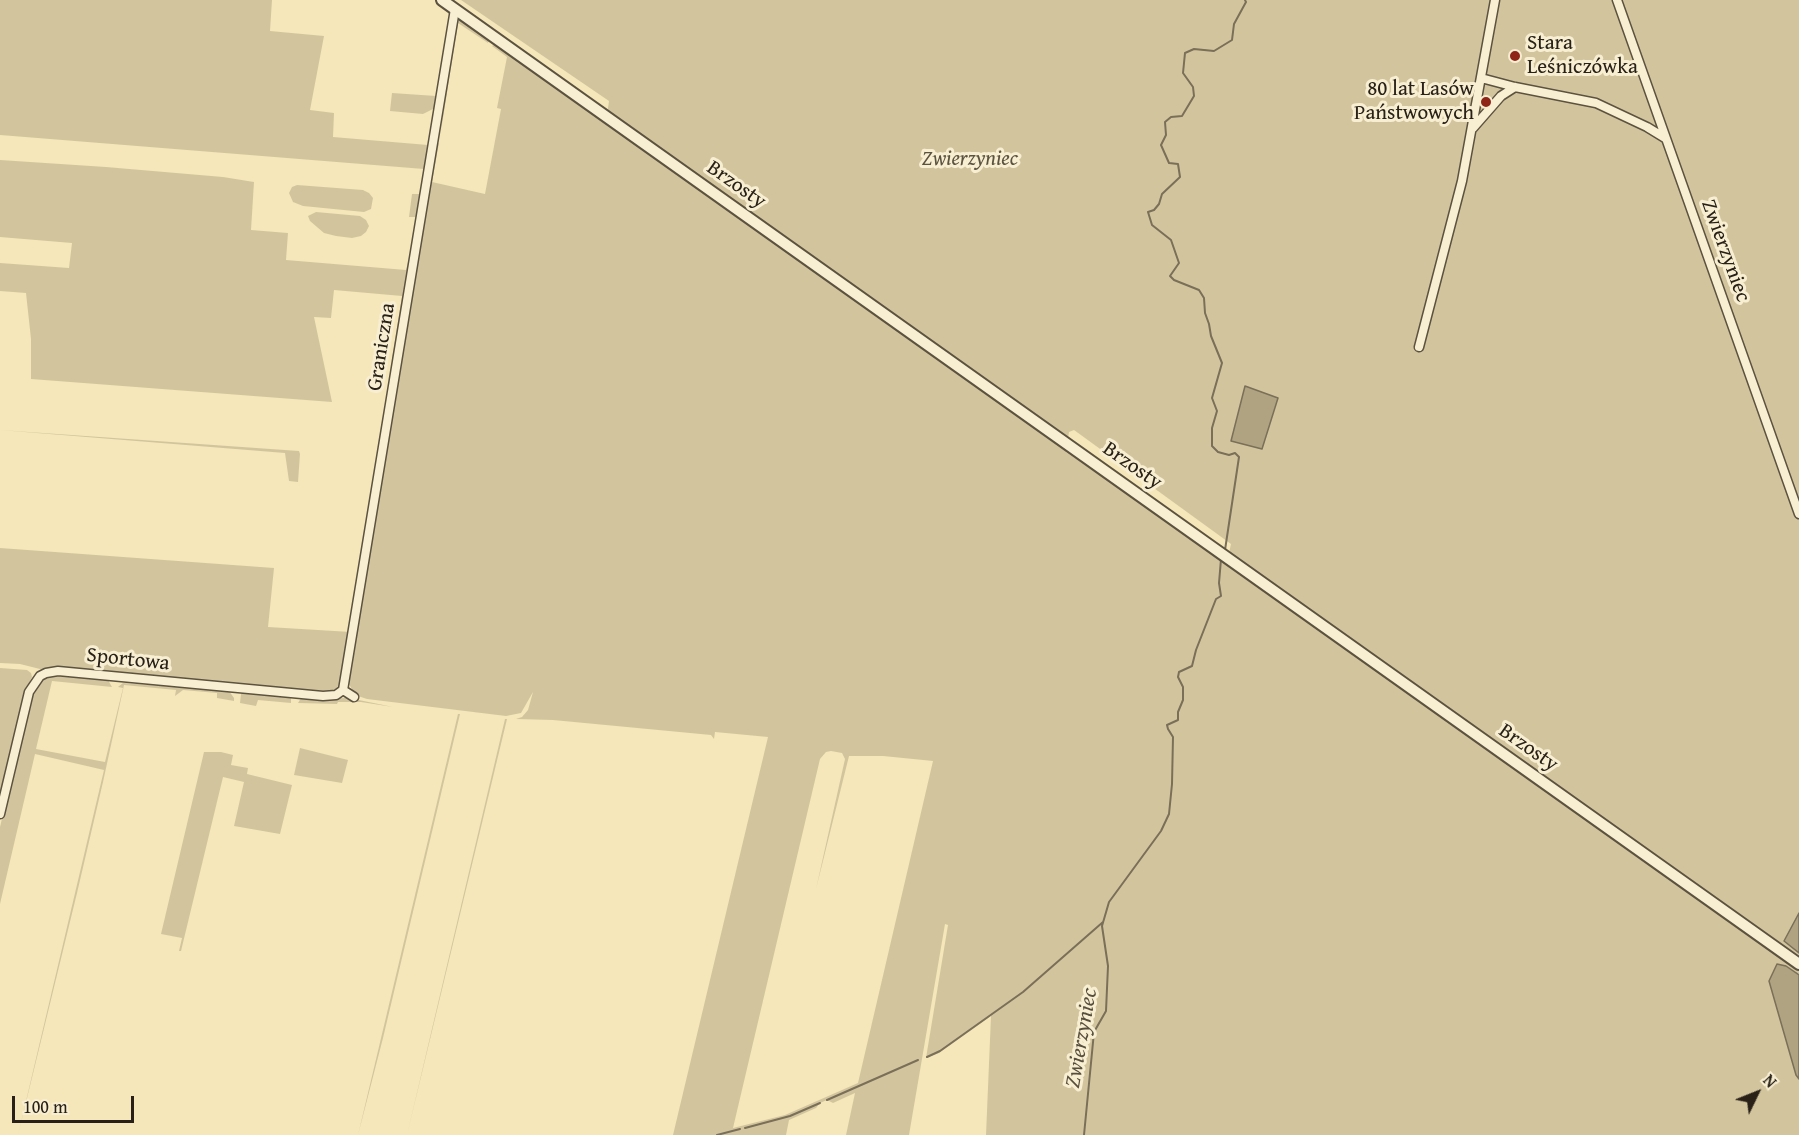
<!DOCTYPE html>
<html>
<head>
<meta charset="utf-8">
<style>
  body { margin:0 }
  #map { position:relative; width:1799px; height:1135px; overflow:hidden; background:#f5e7b9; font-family:"Gentium Book Plus",serif }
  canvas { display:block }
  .north { position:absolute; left:1727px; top:1063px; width:60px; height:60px; -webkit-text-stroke:4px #f8efd2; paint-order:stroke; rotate:47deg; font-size:16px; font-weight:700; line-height:24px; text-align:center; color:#292018 }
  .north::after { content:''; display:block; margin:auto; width:21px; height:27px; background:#292018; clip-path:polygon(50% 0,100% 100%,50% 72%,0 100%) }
  .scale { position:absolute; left:12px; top:1096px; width:122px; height:27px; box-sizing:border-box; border:3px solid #292018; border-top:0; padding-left:8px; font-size:18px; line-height:21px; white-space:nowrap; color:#292018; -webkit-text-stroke:4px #f8efd2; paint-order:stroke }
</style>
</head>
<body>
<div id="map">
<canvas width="1799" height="1135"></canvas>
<div class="north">N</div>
<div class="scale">100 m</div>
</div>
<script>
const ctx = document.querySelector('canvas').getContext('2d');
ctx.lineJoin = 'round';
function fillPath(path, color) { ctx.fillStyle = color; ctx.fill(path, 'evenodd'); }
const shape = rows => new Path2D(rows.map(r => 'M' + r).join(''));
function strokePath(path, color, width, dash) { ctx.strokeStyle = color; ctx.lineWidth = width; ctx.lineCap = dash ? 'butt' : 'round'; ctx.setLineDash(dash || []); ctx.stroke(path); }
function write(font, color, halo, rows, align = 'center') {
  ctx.font = font + ' "Gentium Book Plus",serif'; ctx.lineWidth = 6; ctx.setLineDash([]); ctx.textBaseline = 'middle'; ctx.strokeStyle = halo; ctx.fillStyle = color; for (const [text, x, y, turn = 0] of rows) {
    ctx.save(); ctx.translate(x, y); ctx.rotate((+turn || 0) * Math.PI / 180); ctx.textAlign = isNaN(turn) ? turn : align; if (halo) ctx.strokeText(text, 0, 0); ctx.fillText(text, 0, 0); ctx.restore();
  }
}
const green = shape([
  [0,0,272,0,270,31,324,36,310,110,334,113,333,137,428,145,430,135,431,137,418,217,409,217,412,194,420,194,424,169,0,135],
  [461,0,1799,0,1799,1135,986,1135,991,1016,939,1053,926,1058,948,925,945,924,909,1135,846,1135,855,1093,833,1103,827,1100,820,1103,816,1108,789,1120,786,1135,673,1135,768,737,715,732,714,739,711,735,553,720,516,719,522,717,528,710,533,692,521,713,506,716,367,699,355,695,349,684,436,145,439,143,432,182,485,194,501,109,497,108,507,57,492,46,495,44,606,122,609,101],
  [1074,430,1231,544,1227,562,1066,452,1069,432],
  [831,751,842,753,845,759,816,889,849,756,883,756,933,761,858,1083,785,1115,733,1128,820,759,826,752],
  [459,20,463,20,487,37,489,40,488,43,458,23,440,137,456,22],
  [445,45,435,108,423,114,390,111,392,93,436,96],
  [0,160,106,167,223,177,254,182,251,230,288,233,286,260,406,270,410,254,411,256,395,359,392,359,402,296,334,290,331,318,314,317,332,402,31,379,31,339,26,293,0,291,0,263,69,268,72,243,0,237],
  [297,185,363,190,369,193,373,198,371,209,364,212,303,206,293,202,289,193,292,187],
  [316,212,360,216,366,220,369,226,366,232,361,236,352,238,336,236,324,233,310,221,308,216],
  [0,430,299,451,300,454,298,482,289,481,285,453],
  [0,548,274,568,268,627,351,632,341,683,338,688,326,693,40,669,20,664,0,663],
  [0,668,27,670,31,673,32,677,26,689,0,799],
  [59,675,108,680,112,687,52,681,36,749,105,762,123,688,118,687,123,683,229,691,234,698,234,701,217,698,217,693,183,690,175,696,176,690,124,685,103,782,77,893,18,1135,104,770,35,754,0,904,0,827,31,696,39,682,45,678],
  [244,692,291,697,291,703,258,700,256,706,240,703,241,694],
  [301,698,349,698,393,707,361,702,338,702,337,704,298,703],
  [458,714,460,714,383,1038,358,1135],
  [505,719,507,719,407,1135],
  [300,748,348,760,342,783,294,775],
  [204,752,221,752,233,755,231,765,248,768,247,774,292,785,280,834,234,826,244,782,223,777,181,951,179,951,182,938,161,934]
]);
const water = shape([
  [1245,386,1278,398,1262,449,1231,441,1245,386],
  [1799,913,1799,953,1784,941,1799,913],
  [1777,964,1786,966,1799,975,1799,1079,1796,1075,1769,981,1777,964]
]);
const stream = shape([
  [1225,550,1239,457,1235,453,1229,455,1218,452,1212,446,1212,428,1217,411,1212,398,1222,363,1211,336,1209,324,1205,313,1204,298,1199,290,1174,280,1170,276,1179,263,1171,240,1152,225,1148,212,1154,210,1159,204,1162,194,1180,177,1178,164,1169,163,1161,145,1166,135,1165,122,1171,117,1182,116,1194,96,1193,87,1183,73,1185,53,1194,49,1214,51,1232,40,1234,24,1246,2,1245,0],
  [927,1057,940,1051,1023,992,1103,922],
  [827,1100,918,1060],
  [745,1128,790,1116,820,1103],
  [717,1135,740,1129],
  [1084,1135,1094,1032,1106,1011,1108,966,1102,926,1109,902,1161,831,1169,814,1172,784,1173,737,1168,729,1167,725,1178,720,1178,712,1183,700,1183,687,1178,677,1179,672,1192,666,1196,650,1216,599,1221,596,1219,583,1221,559]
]);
const minor = shape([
  [1617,0,1799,514],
  [1481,78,1515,87,1596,103,1647,127,1665,138],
  [1473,128,1501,96,1515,87],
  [1419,347,1462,181,1495,0],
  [343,690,455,9],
  [0,814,29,692,40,676,46,673,58,671,323,696,336,695,343,690,354,697]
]);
const tertiary = shape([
  [442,0,1799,964]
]);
const markers = [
  [1515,56,6,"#8f2418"],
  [1486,102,6,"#8f2418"]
];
const poiNames = [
  ["Stara",1527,44],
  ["Leśniczówka",1527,68],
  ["80 lat Lasów",1474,90,"right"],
  ["Państwowych",1474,114,"right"]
];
const parkNames = [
  ["Zwierzyniec",970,160]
];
const streetNames = [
  ["Brzosty",736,185,35],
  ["Zwierzyniec",1725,251,70],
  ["Graniczna",382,347,-81],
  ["Brzosty",1132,466,35],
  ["Sportowa",128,660,6],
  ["Brzosty",1528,748,35]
];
const waterNames = [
  ["Zwierzyniec",1082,1038,-80]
];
fillPath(green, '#d2c59e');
fillPath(water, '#b0a382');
strokePath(water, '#7a6f58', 1.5);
strokePath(stream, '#7a6f58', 2);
strokePath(minor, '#5c5240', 11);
strokePath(tertiary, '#5c5240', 14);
strokePath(minor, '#f8efd2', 8);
strokePath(tertiary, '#f8efd2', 10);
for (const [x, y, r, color] of markers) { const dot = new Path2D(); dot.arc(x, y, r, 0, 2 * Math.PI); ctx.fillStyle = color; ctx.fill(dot); strokePath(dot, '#f8efd2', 2); }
write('21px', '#292018', '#f8efd2', poiNames, 'left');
write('italic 21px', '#5c5240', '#f8efd2', parkNames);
write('21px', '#292018', '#f8efd2', streetNames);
write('italic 22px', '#584e3d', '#f8efd2', waterNames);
</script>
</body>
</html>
